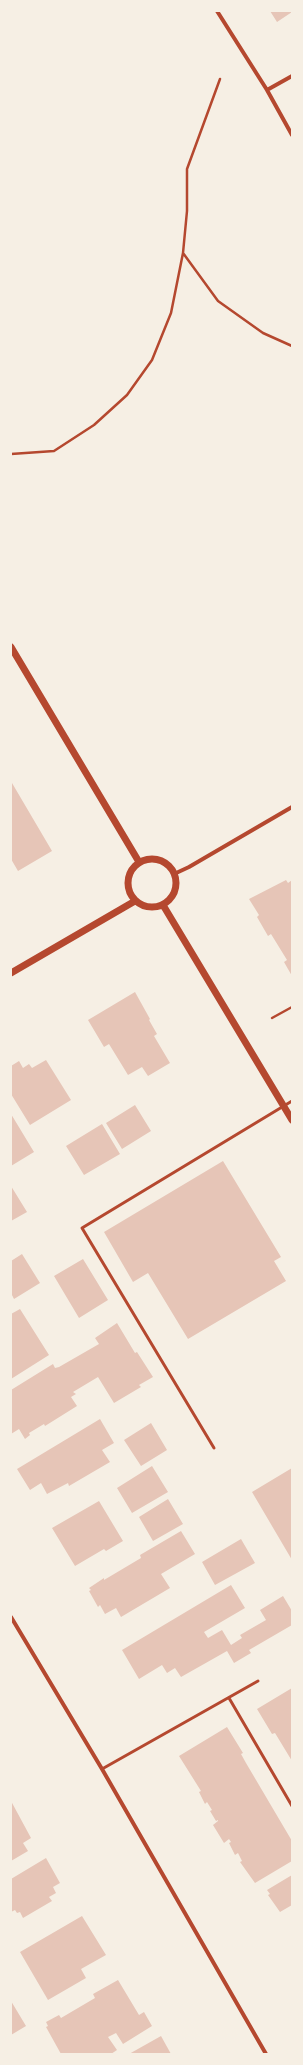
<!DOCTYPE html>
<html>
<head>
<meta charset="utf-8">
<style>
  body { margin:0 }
  #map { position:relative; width:303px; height:2065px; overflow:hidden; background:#f6efe4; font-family:Helvetica,sans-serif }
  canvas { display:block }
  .frame { position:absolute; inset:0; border:12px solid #f6efe4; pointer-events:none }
</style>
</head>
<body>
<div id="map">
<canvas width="303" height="2065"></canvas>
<div class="frame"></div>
</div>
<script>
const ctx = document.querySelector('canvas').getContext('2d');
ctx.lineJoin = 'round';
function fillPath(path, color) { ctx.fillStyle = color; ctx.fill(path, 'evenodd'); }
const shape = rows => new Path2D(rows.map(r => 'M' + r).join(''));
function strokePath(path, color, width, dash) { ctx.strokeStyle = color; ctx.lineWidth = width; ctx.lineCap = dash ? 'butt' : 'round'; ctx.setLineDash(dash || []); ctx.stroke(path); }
const building = shape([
  [270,11,292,11,292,12,277,22],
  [12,783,52,851,18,871,11,859],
  [286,880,288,883,292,880,292,976,284,962,287,960,271,934,268,936,257,917,259,915,249,899],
  [135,992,150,1019,149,1020,157,1034,154,1036,170,1063,148,1076,142,1067,128,1075,109,1044,104,1047,88,1020],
  [46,1060,71,1100,30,1125,11,1094,11,1066,19,1061,23,1068,29,1064,32,1068],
  [135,1105,151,1131,122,1149,106,1123],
  [11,1114,34,1152,11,1166],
  [102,1124,120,1154,84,1175,66,1146],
  [223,1161,281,1257,274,1261,286,1281,188,1339,148,1273,133,1282,104,1232],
  [11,1186,27,1212,11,1221],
  [22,1254,40,1283,14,1299,11,1293,11,1261],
  [83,1259,108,1300,79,1318,54,1276],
  [20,1309,49,1355,11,1379,11,1314],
  [117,1323,135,1353,137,1352,153,1377,139,1385,141,1387,114,1403,98,1377,73,1392,76,1394,71,1397,77,1406,45,1426,44,1424,29,1433,30,1435,25,1439,19,1429,11,1434,11,1390,53,1364,55,1368,59,1367,99,1344,95,1338],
  [100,1419,114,1443,102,1450,110,1462,69,1486,68,1483,47,1494,41,1483,30,1490,17,1469],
  [151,1423,167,1450,141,1466,124,1440],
  [152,1466,168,1492,132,1513,117,1488],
  [292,1468,292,1560,252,1492],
  [168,1499,183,1524,153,1541,139,1517],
  [99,1501,123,1541,106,1551,104,1549,75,1566,52,1528],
  [181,1531,195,1554,161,1574,170,1588,121,1617,116,1608,105,1614,100,1605,98,1607,89,1591,91,1590,89,1588,104,1578,104,1580,141,1558,140,1555],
  [241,1539,255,1563,215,1585,202,1562],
  [231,1585,245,1608,204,1632,208,1638,222,1630,231,1645,242,1638,240,1635,266,1620,260,1610,283,1596,292,1611,292,1625,249,1650,251,1653,234,1663,227,1651,181,1677,175,1668,167,1673,162,1665,139,1679,122,1650],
  [292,1688,292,1761,275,1733,272,1734,257,1709],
  [227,1727,243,1753,241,1754,246,1763,292,1841,292,1861,255,1883,240,1862,242,1861,238,1853,235,1855,229,1843,231,1842,229,1839,224,1843,213,1825,218,1821,218,1820,216,1821,210,1811,212,1810,207,1802,205,1804,199,1792,201,1791,179,1756],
  [11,1801,31,1838,23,1843,28,1851,11,1861],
  [46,1858,60,1883,53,1887,56,1893,49,1897,52,1901,23,1918,20,1912,17,1913,15,1910,11,1912,11,1879],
  [292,1875,292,1905,280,1912,268,1895,270,1894,267,1890],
  [82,1916,106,1955,81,1969,86,1978,48,2000,20,1952],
  [118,1980,139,2015,144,2012,152,2026,123,2044,116,2033,108,2037,117,2050,111,2054,61,2054,46,2027,48,2026,46,2022,59,2015,61,2018,95,1998,93,1994],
  [11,2001,26,2026,11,2035],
  [161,2036,171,2054,129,2054]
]);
const path = shape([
  [220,79,187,169,187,211,183,253,218,301,263,333,292,346],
  [11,454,54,451,94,425,127,395,152,360,171,313,183,253],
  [272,1018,292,1007]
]);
const service = shape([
  [214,1448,82,1228,292,1101],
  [229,1698,292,1806],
  [102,1769,258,1681]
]);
const minor = shape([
  [217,11,267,90,292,135],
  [267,90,292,76],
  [174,874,189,867,292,807],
  [11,1617,102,1769,266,2054]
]);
const tertiary = shape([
  [11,647,139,862],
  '128 883a24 24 0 1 1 48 0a24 24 0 1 1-48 0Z',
  [163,905,292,1120],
  [11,973,135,901]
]);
fillPath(building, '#e6c5b7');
strokePath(path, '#b5482f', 2.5);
strokePath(service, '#b5482f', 3);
strokePath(minor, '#b5482f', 4);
strokePath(tertiary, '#b5482f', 7);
</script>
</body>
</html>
